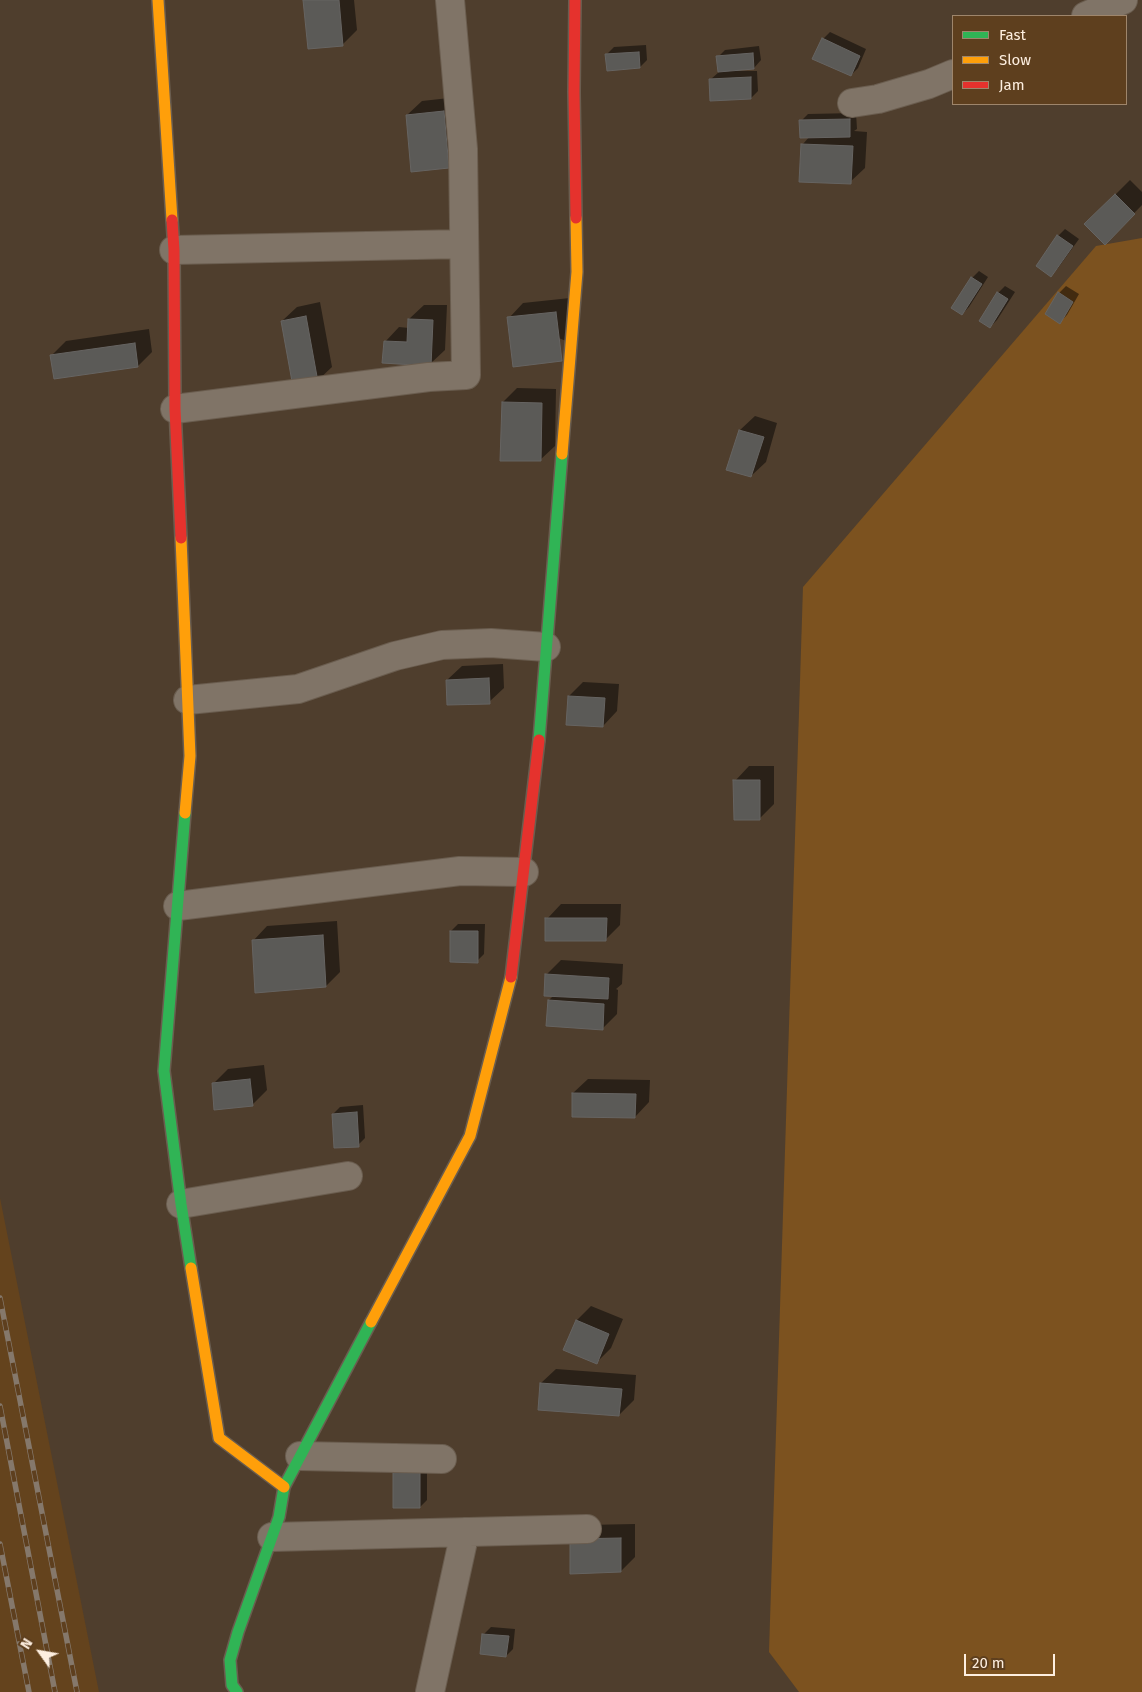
<!DOCTYPE html>
<html>
<head>
<meta charset="utf-8">
<style>
  body { margin:0 }
  #map { position:relative; width:1142px; height:1692px; overflow:hidden; background:#4f3e2d; font-family:"Fira Sans",sans-serif }
  canvas { display:block }
  .legend { position:absolute; left:952px; top:15px; width:175px; height:90px; box-sizing:border-box; background:#5e3f1e; border:1px solid #9e856b; margin:0; padding:6px 9px; list-style:none; font-size:15px; color:#fdeedf }
  .legend li { display:flex; align-items:center; gap:10px; height:25px }
  .legend b { width:25px; border:1px solid #9e856b }
  .north { position:absolute; left:15px; top:1627px; width:50px; height:50px; -webkit-text-stroke:4px #5e3f1e; paint-order:stroke; rotate:302deg; font-size:14px; font-weight:700; line-height:20px; text-align:center; color:#fdeedf }
  .north::after { content:''; display:block; margin:auto; width:18px; height:22px; background:#fdeedf; clip-path:polygon(50% 0,100% 100%,50% 72%,0 100%) }
  .scale { position:absolute; left:964px; top:1654px; width:91px; height:22px; box-sizing:border-box; border:2px solid #fdeedf; border-top:0; padding-left:6px; font-size:15px; line-height:18px; white-space:nowrap; color:#fdeedf; -webkit-text-stroke:4px #5e3f1e; paint-order:stroke }
</style>
</head>
<body>
<div id="map">
<canvas width="1142" height="1692"></canvas>
<ul class="legend">
<li><b style="height:6px;background:#30b455"></b>Fast</li>
<li><b style="height:6px;background:#ff9f0a"></b>Slow</li>
<li><b style="height:6px;background:#e5322d"></b>Jam</li>
</ul>
<div class="north">N</div>
<div class="scale">20 m</div>
</div>
<script>
const ctx = document.querySelector('canvas').getContext('2d');
ctx.lineJoin = 'round';
function fillPath(path, color) { ctx.fillStyle = color; ctx.fill(path, 'evenodd'); }
const shape = rows => new Path2D(rows.map(r => 'M' + r).join(''));
function strokePath(path, color, width, dash) { ctx.strokeStyle = color; ctx.lineWidth = width; ctx.lineCap = dash ? 'butt' : 'round'; ctx.setLineDash(dash || []); ctx.stroke(path); }
const built = shape([
  [0,1198,99,1692,0,1692]
]);
const green = shape([
  [1142,238,1142,1692,799,1692,769,1652,803,587,1096,246]
]);
const shadow = shape([
  [304,0,354,0,357,30,342,45],
  [830,32,866,49,858,68,851,75,823,39],
  [646,45,647,60,640,67,607,54,614,47],
  [759,46,761,60,754,68,735,69,735,71,757,71,758,91,751,98,711,79,719,72,718,57,725,50],
  [458,97,463,152,449,167,407,115,422,101],
  [856,113,857,129,854,131,867,132,865,168,850,182,803,144,810,136,801,121,808,114],
  [1130,180,1142,192,1142,205,1105,243,1086,224],
  [1065,229,1079,239,1058,268,1051,275,1037,266,1058,236],
  [979,271,988,277,969,307,962,314,953,307,972,278],
  [1005,286,1015,292,997,320,990,327,998,293],
  [1066,286,1079,294,1067,315,1060,322,1059,293],
  [570,298,576,345,509,318,523,303],
  [320,302,332,367,317,381,282,321,297,307],
  [424,305,447,305,445,350,430,364,385,342,399,327,409,328,409,319],
  [149,329,152,352,138,366,52,355,66,341],
  [517,388,556,389,555,446,540,460,503,402],
  [755,416,777,423,766,462,751,476,740,430],
  [503,664,504,688,489,702,447,680,462,666],
  [583,682,619,684,617,711,603,726,569,696],
  [749,766,774,766,774,804,759,819,735,781],
  [561,904,621,904,620,925,606,939,547,919],
  [337,921,340,972,326,986,253,941,267,926],
  [458,924,485,924,484,954,477,961,451,931],
  [561,960,623,964,622,984,616,989,618,990,617,1014,602,1029,549,1000,554,995,547,974],
  [264,1065,267,1090,252,1105,213,1084,228,1069],
  [588,1079,650,1080,649,1102,635,1117,573,1093],
  [363,1105,365,1138,358,1145,333,1114,340,1107],
  [591,1306,623,1319,611,1348,597,1362,577,1320],
  [556,1369,636,1375,634,1400,619,1415,541,1383],
  [401,1465,427,1465,427,1500,420,1507,394,1472],
  [635,1524,635,1557,621,1571,586,1525],
  [491,1627,515,1629,513,1649,506,1656,484,1634]
]);
const building = shape([
  [303,0,339,0,343,46,308,49,303,0],
  [822,38,860,56,851,76,812,59,822,38],
  [639,52,640,68,607,71,605,54,639,52],
  [753,53,754,69,718,72,716,56,753,53],
  [751,77,751,99,710,101,709,79,751,77],
  [444,111,449,168,411,172,406,115,444,111],
  [850,119,850,137,800,138,799,120,850,119],
  [801,144,853,146,851,184,799,182,801,144],
  [1115,194,1135,214,1105,245,1084,224,1115,194],
  [1057,235,1073,246,1051,277,1036,266,1057,235],
  [971,277,982,284,962,315,951,308,971,277],
  [997,292,1008,299,990,328,979,321,997,292],
  [1058,292,1073,302,1060,324,1045,314,1058,292],
  [556,312,562,361,513,367,507,317,556,312],
  [306,316,318,382,293,387,281,321,306,316],
  [408,319,433,320,431,366,382,363,384,341,407,342,408,319],
  [135,343,138,367,54,379,50,355,135,343],
  [502,402,542,403,541,461,500,461,502,402],
  [739,430,764,437,751,477,726,470,739,430],
  [489,678,490,704,447,705,446,680,489,678],
  [568,696,605,698,603,727,566,725,568,696],
  [733,780,760,780,760,820,734,820,733,780],
  [545,918,607,918,606,941,545,941,545,918],
  [450,931,478,931,478,963,450,962,450,931],
  [323,935,326,987,255,993,252,940,323,935],
  [545,974,609,978,608,999,544,996,545,974],
  [548,1000,604,1004,603,1030,546,1026,548,1000],
  [250,1079,253,1106,214,1110,212,1083,250,1079],
  [572,1093,636,1094,635,1118,572,1117,572,1093],
  [357,1112,359,1147,334,1148,332,1114,357,1112],
  [576,1320,609,1334,597,1364,563,1350,576,1320],
  [540,1383,622,1389,619,1416,538,1410,540,1383],
  [420,1471,420,1508,393,1508,393,1472,420,1471],
  [621,1538,621,1572,570,1574,570,1539,621,1538],
  [482,1634,509,1636,506,1657,480,1654,482,1634]
]);
const street = shape([
  [1086,16,1123,0],
  [852,103,878,99,929,84,953,74],
  [174,250,464,244],
  [175,409,429,377,466,375,463,149,450,0],
  [188,700,298,689,395,656,442,645,491,643,546,647],
  [178,906,460,871,524,872],
  [181,1204,348,1176],
  [300,1456,442,1459],
  [272,1537,587,1529],
  [430,1692,465,1532]
]);
const fast = shape([
  [539,740,562,454],
  [185,813,164,1071,181,1204,191,1268],
  [237,1692,232,1685,230,1660,238,1632,279,1517,284,1487,371,1322]
]);
const slow = shape([
  [158,0,172,220],
  [562,454,577,272,576,218],
  [181,538,190,756,185,813],
  [191,1268,219,1438,284,1487],
  [371,1322,470,1136,511,977]
]);
const jam = shape([
  [575,0,574,92,576,218],
  [172,220,174,250,175,409,181,538],
  [511,977,539,740]
]);
const rail = shape([
  [0,1298,77,1692],
  [0,1406,55,1692],
  [0,1544,29,1692]
]);
fillPath(built, '#64431d');
fillPath(green, '#7c521f');
fillPath(shadow, '#0007');
fillPath(building, '#5b5a57');
strokePath(building, '#666462', 1);
strokePath(street, '#6a5d4f', 30);
strokePath(fast, '#6a5d4f', 14);
strokePath(slow, '#6a5d4f', 14);
strokePath(jam, '#6a5d4f', 14);
strokePath(street, '#807467', 28);
strokePath(fast, '#30b455', 11);
strokePath(slow, '#ff9f0a', 11);
strokePath(jam, '#e5322d', 11);
strokePath(rail, '#85786b', 5.5);
strokePath(rail, '#5e3f1e', 4, [11]);
</script>
</body>
</html>
